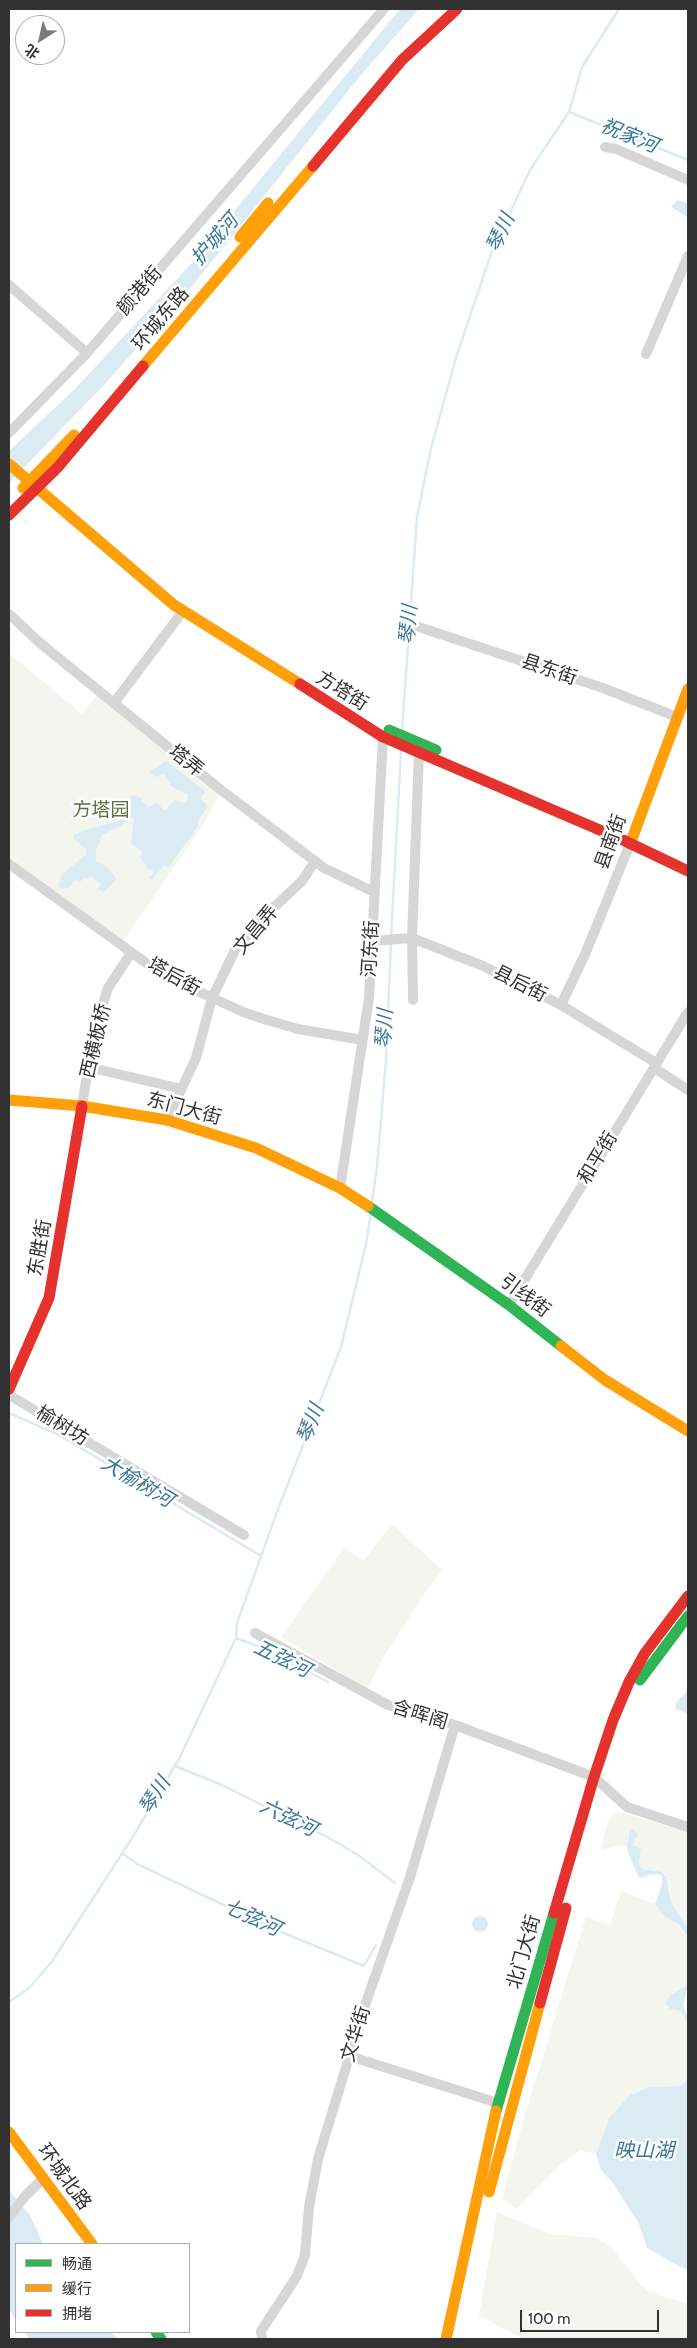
<!DOCTYPE html>
<html>
<head>
<meta charset="utf-8">
<style>
  body { margin:0 }
  #map { position:relative; width:697px; height:2348px; overflow:hidden; background:#fff; font-family:Cabin,"Noto Sans SC",sans-serif }
  canvas { display:block }
  .frame { position:absolute; inset:0; border:10px solid #323232; pointer-events:none }
  .legend { position:absolute; left:15px; top:2243px; width:175px; height:90px; box-sizing:border-box; background:#fff; border:1px solid #adadad; margin:0; padding:6px 9px; list-style:none; font-size:15px; color:#323232 }
  .legend li { display:flex; align-items:center; gap:10px; height:25px }
  .legend b { width:25px; border:1px solid #adadad }
  .north { position:absolute; left:15px; top:15px; width:50px; height:50px; box-sizing:border-box; background:#fff; border:1px solid #adadad; border-radius:50%; rotate:215deg; font-size:14px; font-weight:700; line-height:20px; text-align:center; color:#323232 }
  .north::after { content:''; display:block; margin:auto; width:18px; height:22px; background:#7a7a7a; clip-path:polygon(50% 0,100% 100%,50% 72%,0 100%) }
  .scale { position:absolute; left:520px; top:2310px; width:139px; height:22px; box-sizing:border-box; border:2px solid #323232; border-top:0; padding-left:6px; font-size:15px; line-height:18px; white-space:nowrap; color:#323232; -webkit-text-stroke:4px #fff; paint-order:stroke }
</style>
</head>
<body>
<div id="map">
<canvas width="697" height="2348"></canvas>
<div class="frame"></div>
<ul class="legend">
<li><b style="height:6px;background:#30b455"></b>畅通</li>
<li><b style="height:6px;background:#ff9f0a"></b>缓行</li>
<li><b style="height:6px;background:#e5322d"></b>拥堵</li>
</ul>
<div class="north">北</div>
<div class="scale">100 m</div>
</div>
<script>
const ctx = document.querySelector('canvas').getContext('2d');
ctx.lineJoin = 'round';
function fillPath(path, color) { ctx.fillStyle = color; ctx.fill(path, 'evenodd'); }
const shape = rows => new Path2D(rows.map(r => 'M' + r).join(''));
function strokePath(path, color, width, dash) { ctx.strokeStyle = color; ctx.lineWidth = width; ctx.lineCap = dash ? 'butt' : 'round'; ctx.setLineDash(dash || []); ctx.stroke(path); }
function write(font, color, halo, rows, align = 'center') {
  ctx.font = font + ' Cabin,"Noto Sans SC",sans-serif'; ctx.lineWidth = 5; ctx.setLineDash([]); ctx.textBaseline = 'middle'; ctx.strokeStyle = halo; ctx.fillStyle = color; for (const [text, x, y, turn = 0] of rows) {
    ctx.save(); ctx.translate(x, y); ctx.rotate((+turn || 0) * Math.PI / 180); ctx.textAlign = isNaN(turn) ? turn : align; if (halo) ctx.strokeText(text, 0, 0); ctx.fillText(text, 0, 0); ctx.restore();
  }
}
const green = shape([
  [9,653,82,714,100,691,221,790,207,819,123,941,9,858],
  [392,1524,442,1570,424,1594,383,1658,367,1689,281,1637,344,1548,363,1561],
  [615,1813,623,1813,688,1832,688,1927,671,1902,669,1883,665,1874,642,1869,639,1865,641,1851,633,1845,636,1838,629,1834,628,1847,619,1846,601,1850,608,1821],
  [621,1891,655,1904,664,1916,675,1922,688,1937,688,1985,672,1994,678,2009,686,2019,688,2027,688,2081,679,2086,650,2087,630,2095,610,2117,596,2154,580,2150,560,2165,516,2209,502,2199,523,2121,586,1917,610,1925],
  [497,2212,549,2234,597,2238,611,2247,641,2285,650,2292,688,2304,688,2339,523,2339,479,2316]
]);
const water = shape([
  [400,9,419,9,360,76,193,285,104,385,9,483,9,451,76,388,189,266],
  [677,200,688,203,687,217,671,207],
  [166,760,205,792,200,798,208,806,197,822,199,825,168,868,164,865,152,880,149,878,154,872,148,869,140,856,142,851,131,843,134,819,129,818,122,825,102,835,96,850,96,861,106,866,116,878,115,881,104,892,98,889,101,884,90,876,87,879,84,877,80,882,75,880,68,888,60,889,58,885,64,872,86,855,86,849,74,839,74,835,85,830,119,821,131,811,131,796,134,795,141,798,142,802,148,807,157,803,165,811,175,800,183,803,187,801,188,794,172,787,164,774,157,777,148,772,158,767],
  [688,1685,688,1714,675,1709,676,1702,685,1694],
  [632,1828,638,1834,633,1845,641,1849,639,1865,642,1869,662,1872,667,1878,671,1902,688,1928,688,1937,679,1925,664,1916,655,1904,662,1885,662,1875,653,1874,641,1878,638,1876,627,1850,629,1834],
  '472 1924a8 8 0 1 1 16 0a8 8 0 1 1-16 0Z',
  [688,1985,683,2006,688,2017,688,2027,686,2019,680,2011,670,2009,665,2003,672,1994],
  [688,2081,688,2271,647,2248,639,2224,613,2183,601,2170,596,2154,610,2117,630,2095,650,2087,679,2086],
  [9,2190,30,2215,43,2244,16,2244,16,2320,9,2310],
  [24,2332,111,2332,118,2339,30,2339]
]);
const stream = shape([
  [569,112,688,160],
  [402,731,417,517,431,448,456,358,492,251,530,170,569,112,582,67,619,9],
  [391,938,401,751],
  [372,1202,377,1167,386,1060,391,943],
  [9,1413,59,1435,261,1556],
  [236,1638,260,1647,328,1682],
  [175,1766,222,1785,329,1838,358,1855,395,1883],
  [122,1853,137,1864,279,1931,364,1966,376,1945],
  [9,2002,28,1989,51,1963,134,1835,180,1757,236,1638,237,1623,277,1512,341,1347,366,1244,371,1213]
]);
const street = shape([
  [605,147,616,149,688,180],
  [9,285,87,353],
  [646,354,688,256],
  [9,433,87,353,384,9],
  [9,614,40,643,221,790,324,868,374,892],
  [419,627,603,688,677,717],
  [114,703,183,611],
  [9,864,163,975,243,1012,267,1020,298,1029,362,1040],
  [373,941,412,938,483,966,561,1005,656,1063],
  [413,1000,412,938,419,752],
  [561,1005,586,952,630,844],
  [88,1067,182,1089],
  [654,1068,688,1090],
  [82,1106,94,1032,108,988,131,953],
  [167,1120,196,1058,212,998,236,948,254,926,302,881,315,861],
  [340,1188,369,998,383,737],
  [509,1305,688,1012],
  [9,1395,244,1535],
  [255,1633,388,1705,455,1725,594,1777,627,1807,688,1827],
  [349,2056,498,2103],
  [9,2217,26,2195,44,2178],
  [262,2339,261,2331,297,2276,305,2255,309,2207,318,2159,364,2008,410,1877,455,1725]
]);
const fast = shape([
  [389,730,436,750],
  [368,1206,509,1305,561,1346],
  [640,1680,688,1616],
  [496,2111,554,1913],
  [156,2332,161,2339]
]);
const slow = shape([
  [240,237,268,203],
  [143,366,313,166],
  [9,464,174,605,300,684],
  [23,488,74,435],
  [630,844,688,689],
  [9,1100,82,1106,167,1120,256,1148,340,1188,368,1206],
  [561,1346,605,1380,688,1431],
  [9,2132,92,2244],
  [489,2192,540,2003],
  [446,2339,496,2111]
]);
const jam = shape([
  [313,166,402,60,457,9],
  [9,515,58,467,143,366],
  [300,684,383,737,623,840,688,871],
  [9,1389,49,1298,82,1106],
  [554,1913,594,1777,613,1720,629,1682,645,1653,688,1596],
  [540,2003,566,1908]
]);
const streetNames = [
  ["颜港街",140,291,-49],
  ["环城东路",161,319,-50],
  ["县东街",549,670,19],
  ["方塔街",342,691,32],
  ["塔弄",186,761,39],
  ["县南街",611,842,-70],
  ["文昌弄",256,930,-50],
  ["河东街",371,949,-87],
  ["塔后街",174,977,29],
  ["县后街",520,984,27],
  ["西横板桥",96,1041,-77],
  ["东门大街",184,1109,15],
  ["和平街",598,1158,-59],
  ["东胜街",40,1248,-80],
  ["引线街",525,1296,37],
  ["榆树坊",62,1426,31],
  ["含晖阁",420,1715,17],
  ["北门大街",524,1952,-74],
  ["文华街",356,2034,-73],
  ["环城北路",64,2177,54]
];
const parkNames = [
  ["方塔园",101,810]
];
const waterNames = [
  ["祝家河",629,136,22],
  ["琴川",501,233,-66],
  ["护城河",215,240,-49],
  ["琴川",409,625,-85],
  ["琴川",385,1029,-87],
  ["琴川",311,1424,-69],
  ["大榆树河",137,1482,31],
  ["五弦河",282,1659,26],
  ["琴川",155,1796,-58],
  ["六弦河",288,1818,26],
  ["七弦河",252,1918,25],
  ["映山湖",644,2151]
];
fillPath(green, '#f2f6ee');
fillPath(water, '#dbebf4');
strokePath(stream, '#dbebf4', 2.5);
strokePath(street, '#d6d6d6', 10);
strokePath(fast, '#30b455', 11);
strokePath(slow, '#ff9f0a', 11);
strokePath(jam, '#e5322d', 11);
write('19px', '#323232', '#fff', streetNames);
write('19px', '#55723b', '#fff', parkNames);
write('italic 20px', '#39769c', '#fff', waterNames);
</script>
</body>
</html>
